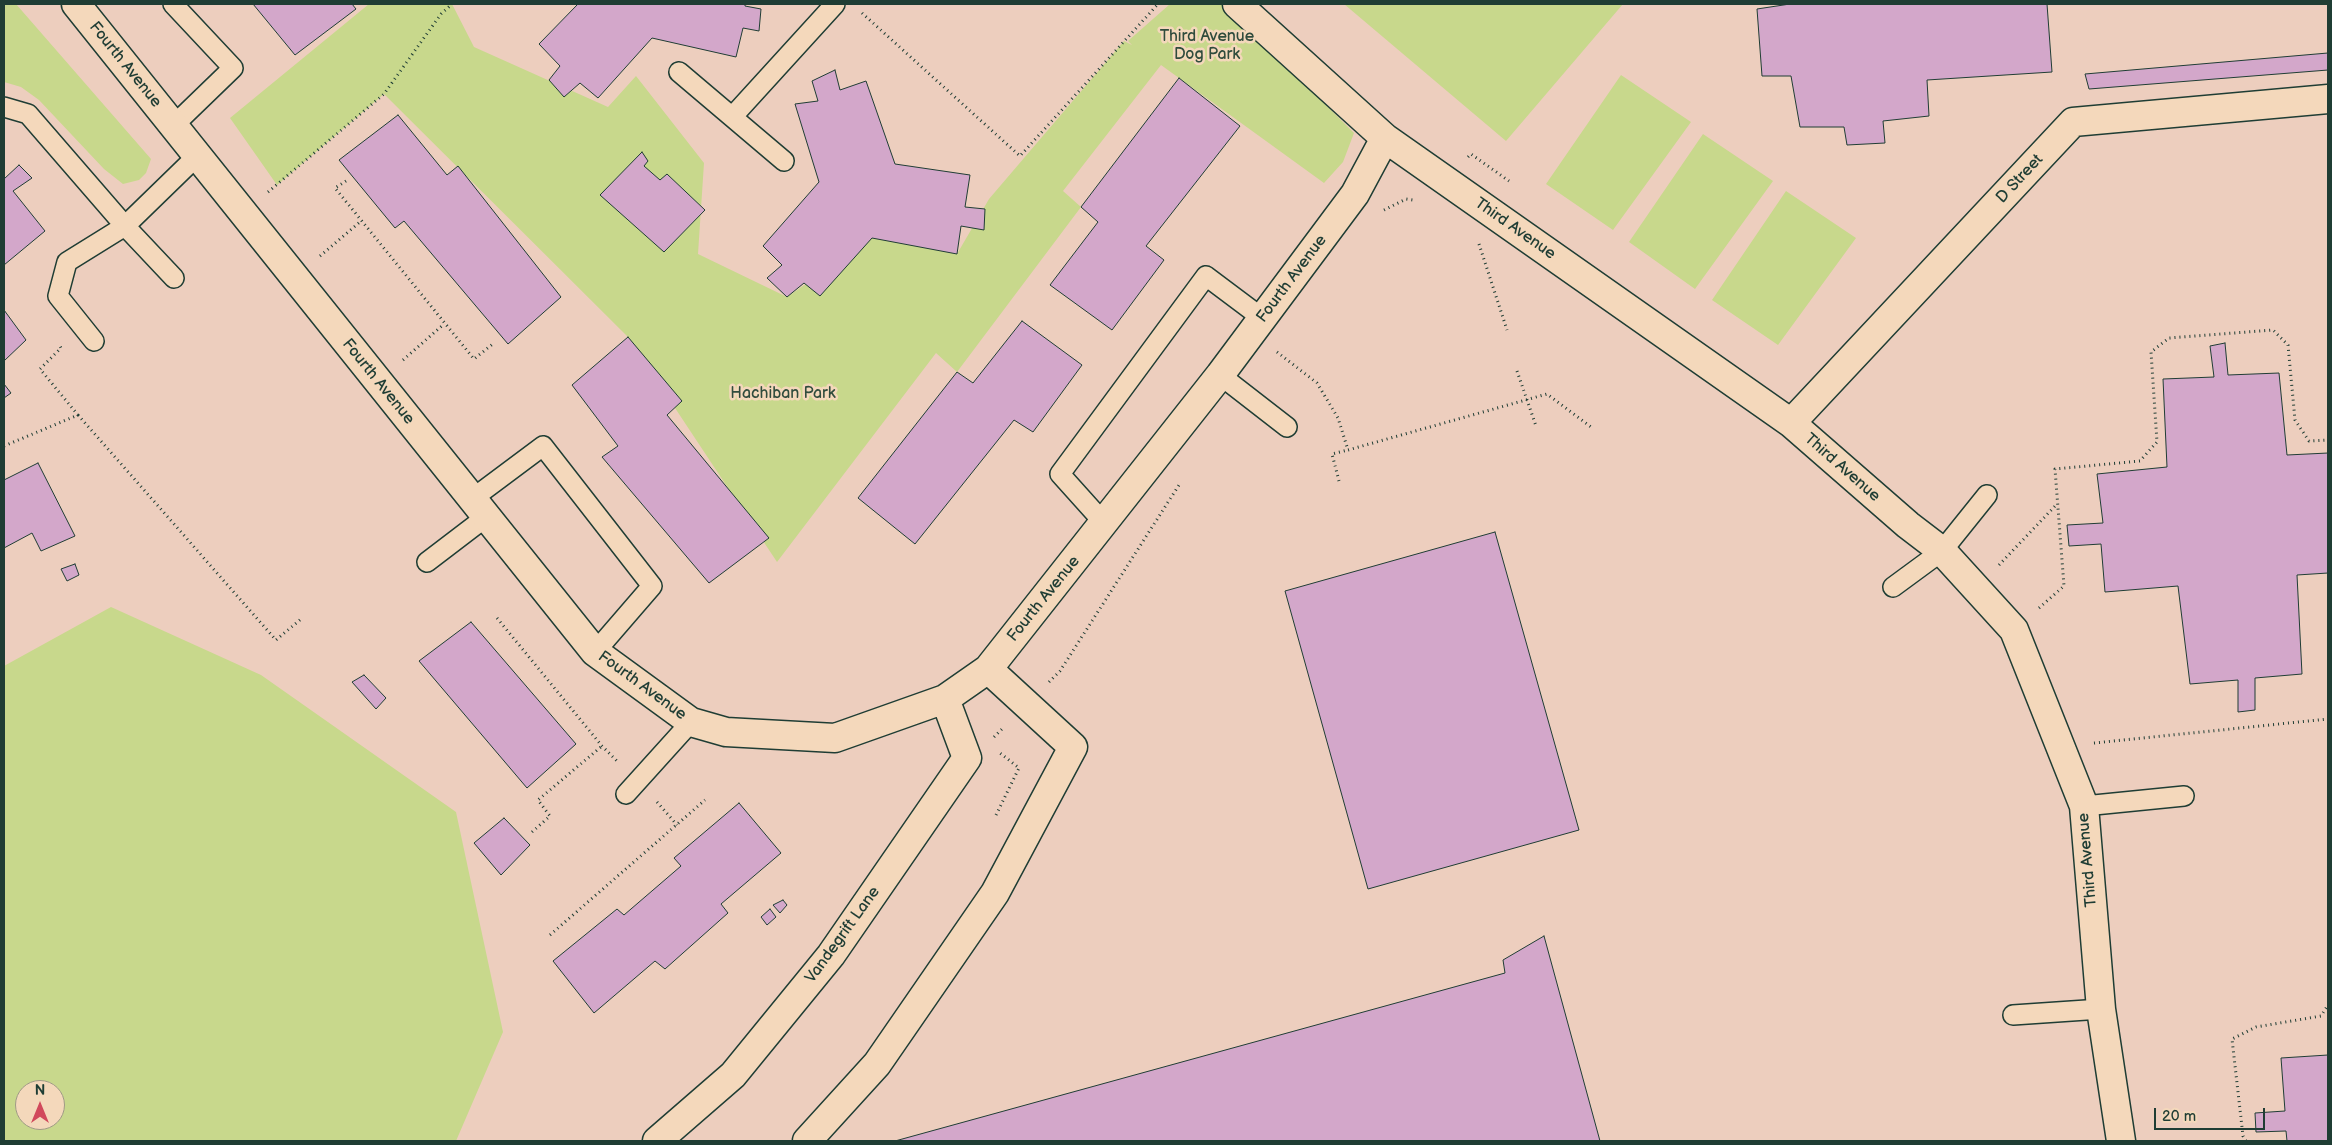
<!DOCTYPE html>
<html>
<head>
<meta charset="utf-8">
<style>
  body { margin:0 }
  #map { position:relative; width:2332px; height:1145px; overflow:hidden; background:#edcebe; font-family:"Balsamiq Sans",sans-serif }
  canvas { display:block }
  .frame { position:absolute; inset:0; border:5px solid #1f3d34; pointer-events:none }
  .north { position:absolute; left:15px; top:1080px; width:50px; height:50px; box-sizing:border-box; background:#f4d8bb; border:1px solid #9f9a85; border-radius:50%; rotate:0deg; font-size:14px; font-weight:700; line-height:20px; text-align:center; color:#1f3d34 }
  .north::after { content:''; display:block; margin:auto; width:18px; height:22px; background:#d1495b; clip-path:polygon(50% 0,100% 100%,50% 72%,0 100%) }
  .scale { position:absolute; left:2154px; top:1108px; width:111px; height:22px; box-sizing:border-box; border:2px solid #1f3d34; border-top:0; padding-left:6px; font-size:15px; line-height:18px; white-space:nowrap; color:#1f3d34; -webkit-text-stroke:4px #f4d8bb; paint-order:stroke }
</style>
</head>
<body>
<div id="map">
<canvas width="2332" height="1145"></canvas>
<div class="frame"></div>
<div class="north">N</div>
<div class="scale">20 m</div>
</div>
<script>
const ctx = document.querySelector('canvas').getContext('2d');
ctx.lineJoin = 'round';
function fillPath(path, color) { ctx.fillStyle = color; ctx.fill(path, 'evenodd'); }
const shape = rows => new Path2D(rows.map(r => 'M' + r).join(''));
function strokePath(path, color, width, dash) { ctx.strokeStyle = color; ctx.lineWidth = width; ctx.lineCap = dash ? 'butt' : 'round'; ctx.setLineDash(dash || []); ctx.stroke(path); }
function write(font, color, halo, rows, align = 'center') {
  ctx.font = font + ' "Balsamiq Sans",sans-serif'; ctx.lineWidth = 5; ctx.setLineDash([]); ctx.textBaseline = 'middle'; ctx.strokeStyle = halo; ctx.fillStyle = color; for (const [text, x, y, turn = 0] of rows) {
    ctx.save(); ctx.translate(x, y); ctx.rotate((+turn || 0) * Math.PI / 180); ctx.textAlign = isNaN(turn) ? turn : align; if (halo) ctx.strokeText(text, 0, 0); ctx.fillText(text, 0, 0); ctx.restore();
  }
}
const green = shape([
  [4,4,16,4,151,159,146,173,139,180,123,184,104,169,39,100,21,87,4,82],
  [369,4,452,4,474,47,608,107,636,76,704,163,698,254,787,297,872,238,957,254,989,199,1124,41,1132,45,1128,41,1170,4,1225,4,1354,133,1343,162,1324,183,1161,65,1063,191,1081,207,957,372,936,353,777,562,628,337,384,94,277,185,230,118],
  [1344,4,1623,4,1506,141],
  [1621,75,1691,122,1613,230,1546,184],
  [1703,134,1773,181,1695,289,1629,242],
  [1786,191,1856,238,1778,345,1712,300],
  [111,607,261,675,456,812,503,1032,456,1141,4,1141,4,666],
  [25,1090,55,1090,55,1120,25,1120]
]);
const building = shape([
  [253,4,352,4,356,9,295,55,253,4],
  [578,4,745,4,745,6,761,9,759,31,743,28,736,57,652,38,598,98,580,83,564,97,549,80,560,66,539,44,578,4],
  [1790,4,2047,4,2052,72,1927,80,1929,116,1883,121,1885,143,1847,145,1844,127,1800,127,1791,76,1762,76,1757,9,1790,4],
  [2328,53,2328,70,2089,89,2085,74,2328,53],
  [835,70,840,90,866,81,895,164,970,175,965,207,985,209,984,230,961,226,957,254,872,238,820,296,804,283,787,297,767,278,782,265,763,246,819,182,795,104,818,101,812,81,835,70],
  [1179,78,1240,126,1146,246,1164,260,1112,330,1050,285,1098,222,1081,207,1179,78],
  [398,115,447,175,458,166,561,297,508,344,404,221,395,228,339,160,398,115],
  [642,152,648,161,644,166,660,180,667,174,705,210,664,252,600,195,642,152],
  [19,165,32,178,13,191,45,231,4,265,4,179,19,165],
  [4,310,26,340,4,361,4,310],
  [1022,321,1082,365,1033,432,1014,420,915,544,858,498,957,372,973,383,1022,321],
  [628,337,682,401,667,415,769,538,709,583,602,457,618,446,572,385,628,337],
  [2225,343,2228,375,2279,373,2287,455,2328,453,2328,573,2297,575,2302,674,2255,678,2255,710,2238,712,2238,680,2190,684,2178,586,2105,592,2101,544,2069,546,2067,525,2103,523,2097,474,2167,467,2163,379,2214,377,2210,346,2225,343],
  [4,384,11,393,4,398,4,384],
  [38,463,75,536,41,551,32,533,4,548,4,480,38,463],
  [1495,532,1579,830,1368,889,1285,591,1495,532],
  [75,564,79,575,67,581,61,569,75,564],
  [471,622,576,744,527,788,419,661,471,622],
  [364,675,386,698,376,709,352,682,364,675],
  [739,803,781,853,721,904,728,913,665,969,655,961,594,1013,553,961,617,909,624,915,681,866,674,858,739,803],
  [504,818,530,845,501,875,474,843,504,818],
  [783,900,787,905,780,913,773,905,783,900],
  [770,909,776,917,767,925,761,917,770,909],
  [1544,936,1600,1141,895,1141,1505,973,1503,960,1544,936],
  [2328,1055,2328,1141,2287,1141,2286,1131,2256,1132,2255,1113,2285,1111,2281,1058,2328,1055]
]);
const path = shape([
  [862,13,1020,156,1158,4],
  [1468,157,1471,154,1509,181],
  [346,181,335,188,474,359,494,343],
  [268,192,384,94,441,14,452,4],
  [1384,210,1406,199,1413,200],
  [1479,244,1507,330],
  [320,256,361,221],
  [1277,352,1317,383,1338,418,1348,450,1547,394,1591,427],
  [403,360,444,324],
  [1517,371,1536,426],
  [78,415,276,640,301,619],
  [4,446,78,415,40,369,61,348,60,346],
  [1339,481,1332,454,1348,450],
  [1999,565,2057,504],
  [2039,608,2064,586,2055,469,2140,461,2157,442,2151,352,2169,338,2273,330,2288,345,2295,420,2309,441,2328,440],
  [497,618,602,746,617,761],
  [1049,682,1060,671,1179,485],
  [994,737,1004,727],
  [2094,743,2328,719],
  [657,802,677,825],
  [996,815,1019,768,1000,753],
  [532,832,550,816,538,800,602,746],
  [550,935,705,800],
  [2246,1141,2243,1136,2232,1039,2256,1027,2321,1016,2328,1005]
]);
const lane = shape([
  [679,72,784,161],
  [4,107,28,114,125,226,174,278],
  [733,116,835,4],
  [173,126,233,68,173,4],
  [94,341,58,296,67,262,125,226,197,156],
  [1220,375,1287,427],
  [472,499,543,446,652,586,595,652],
  [1104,523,1060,474,1206,276,1262,318],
  [427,562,486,517],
  [1893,587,1942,551,1987,495],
  [626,794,691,722],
  [2084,806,2184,796],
  [2013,1015,2101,1009]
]);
const street = shape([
  [76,4,595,652,691,722,726,732,835,738,945,699,988,669,1220,375,1355,194,1385,138],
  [1237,4,1385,138,1791,423,1908,525,1942,551,2014,630,2084,806,2101,1009,2121,1141],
  [1791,423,2073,122,2328,99],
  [657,1141,733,1075,831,955,967,758,945,699],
  [807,1141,877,1064,995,893,1073,747,988,669]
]);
const parkNames = [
  ["Third Avenue",1207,37],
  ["Dog Park",1207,55],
  ["Hachiban Park",783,394]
];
const streetNames = [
  ["Fourth Avenue",125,65,51],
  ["D Street",2020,179,-47],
  ["Third Avenue",1515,229,35],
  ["Fourth Avenue",1292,279,-53],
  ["Fourth Avenue",378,382,51],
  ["Third Avenue",1842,468,41],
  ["Fourth Avenue",1044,599,-51],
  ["Fourth Avenue",642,686,36],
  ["Third Avenue",2088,860,-95],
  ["Vandegrift Lane",843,935,-54]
];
fillPath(green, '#c8d88c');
fillPath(building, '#d3a7ca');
strokePath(building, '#1f3d34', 1);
strokePath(lane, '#1f3d34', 22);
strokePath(street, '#1f3d34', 31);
strokePath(path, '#1f3d34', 3, [1, 4]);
strokePath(lane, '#f4d8bb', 19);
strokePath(street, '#f4d8bb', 28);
write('16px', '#304c3d', '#f4d8bb', parkNames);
write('16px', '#1f3d34', '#f4d8bb', streetNames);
</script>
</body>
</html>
